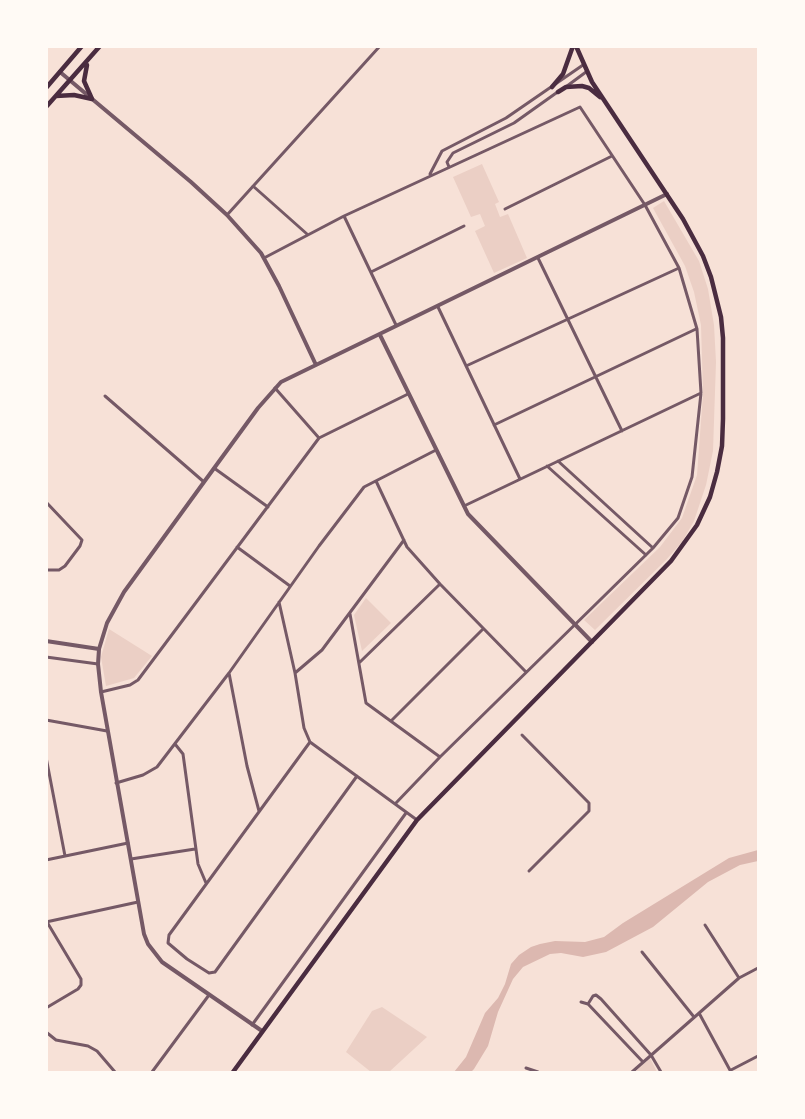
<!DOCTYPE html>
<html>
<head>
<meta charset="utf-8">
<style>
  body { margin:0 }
  #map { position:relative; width:805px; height:1119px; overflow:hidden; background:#f7e1d7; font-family:Jost,sans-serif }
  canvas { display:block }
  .frame { position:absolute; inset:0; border:48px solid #fffaf5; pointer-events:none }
</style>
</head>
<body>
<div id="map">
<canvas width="805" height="1119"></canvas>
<div class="frame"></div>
</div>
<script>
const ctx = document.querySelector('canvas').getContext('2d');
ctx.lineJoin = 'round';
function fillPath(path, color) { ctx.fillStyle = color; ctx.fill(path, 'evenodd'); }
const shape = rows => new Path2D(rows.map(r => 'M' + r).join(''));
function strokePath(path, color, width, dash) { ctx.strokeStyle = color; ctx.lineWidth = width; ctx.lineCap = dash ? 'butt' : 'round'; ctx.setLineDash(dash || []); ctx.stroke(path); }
const green = shape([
  [482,164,499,202,495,204,500,217,508,214,527,258,494,273,475,231,485,226,480,214,471,217,453,177],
  [664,201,699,261,708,289,714,325,716,362,713,451,706,485,694,521,682,542,666,560,595,630,584,620,660,547,682,518,697,475,703,394,701,325,694,292,685,266,653,208],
  [366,598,391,623,362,651,354,615],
  [109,629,152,656,134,678,106,686,101,657],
  [382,1007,427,1037,389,1072,371,1072,346,1052,372,1011],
  [650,1058,657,1072,635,1072]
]);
const water = shape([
  [758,850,758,861,740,865,708,882,653,927,606,952,583,957,561,953,550,954,523,967,513,979,498,1012,488,1046,474,1069,471,1072,454,1072,466,1057,485,1013,498,998,505,984,511,964,519,955,531,947,540,944,555,941,585,942,604,937,623,923,729,858]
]);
const minor = shape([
  [567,86,586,72],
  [449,167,447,162,453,153,514,123,559,91],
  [430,174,442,151,506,118,583,65],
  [253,186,307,234],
  [505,209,612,156],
  [227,215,380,46],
  [344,216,396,325],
  [264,258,344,216,580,107,645,205,679,268,697,329,701,393,692,477,678,518,653,548,440,757,395,804],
  [538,258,622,431],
  [371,272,464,226],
  [438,307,520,479],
  [466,366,679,268],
  [275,388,319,438],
  [105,396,204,482],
  [494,425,696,329],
  [558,461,653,548],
  [547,466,646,555],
  [214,468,268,507],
  [376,481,407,547,440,584,526,672],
  [46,502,82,540,80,546,65,566,59,570,46,570],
  [464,506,701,393],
  [237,547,290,586],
  [279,602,295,673,304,728,310,742,417,820],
  [350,614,366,703,440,757],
  [46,657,98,664],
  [360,662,440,584],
  [229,673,247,766,259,811],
  [295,673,322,650,404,540],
  [101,692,130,685,138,680,319,438,408,394],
  [46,720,107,731],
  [391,721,483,629],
  [522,735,589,803,589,811,529,871],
  [310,742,169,935,168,943,187,959,209,973,215,972,357,776],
  [175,744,183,754,198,864,206,883],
  [46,757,65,856],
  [116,783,143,775,157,767,229,673,319,546,364,487,436,450],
  [131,859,195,849],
  [46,860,128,843],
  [46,922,138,902],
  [705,925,739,978],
  [642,952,694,1017],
  [581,1002,588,1004,643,1062],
  [588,1004,593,996,596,995,601,999,651,1055,661,1072],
  [46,1008,78,989,81,985,81,979,47,922],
  [699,1013,731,1072],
  [252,1025,406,813],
  [46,1032,56,1040,88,1046,97,1051,115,1072],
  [526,1068,538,1072],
  [731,1070,758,1056],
  [152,1072,209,995],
  [632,1072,739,978,758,968]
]);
const tertiary = shape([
  [60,72,191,182,227,215,261,253,279,286,316,365],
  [380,335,468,514,592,642],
  [46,641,99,649],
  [262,1031,162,962,148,944,144,934,101,692,98,664,99,649,107,623,124,592,204,482,258,408,281,382,667,194]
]);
const secondary = shape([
  [87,65,84,81,92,99],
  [552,87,563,74,573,46],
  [46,88,82,46],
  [558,92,566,87,582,86,589,88,600,97],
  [56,96,74,95,92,99],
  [46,107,100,46],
  [233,1072,417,820,671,561,697,525,710,497,717,472,722,446,723,419,723,338,721,317,711,277,703,256,683,219,592,82,576,46]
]);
fillPath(green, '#ebcfc5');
fillPath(water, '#dcb8b0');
strokePath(minor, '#755966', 3);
strokePath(tertiary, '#755966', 4);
strokePath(secondary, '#4a2c40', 4.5);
</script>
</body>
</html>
